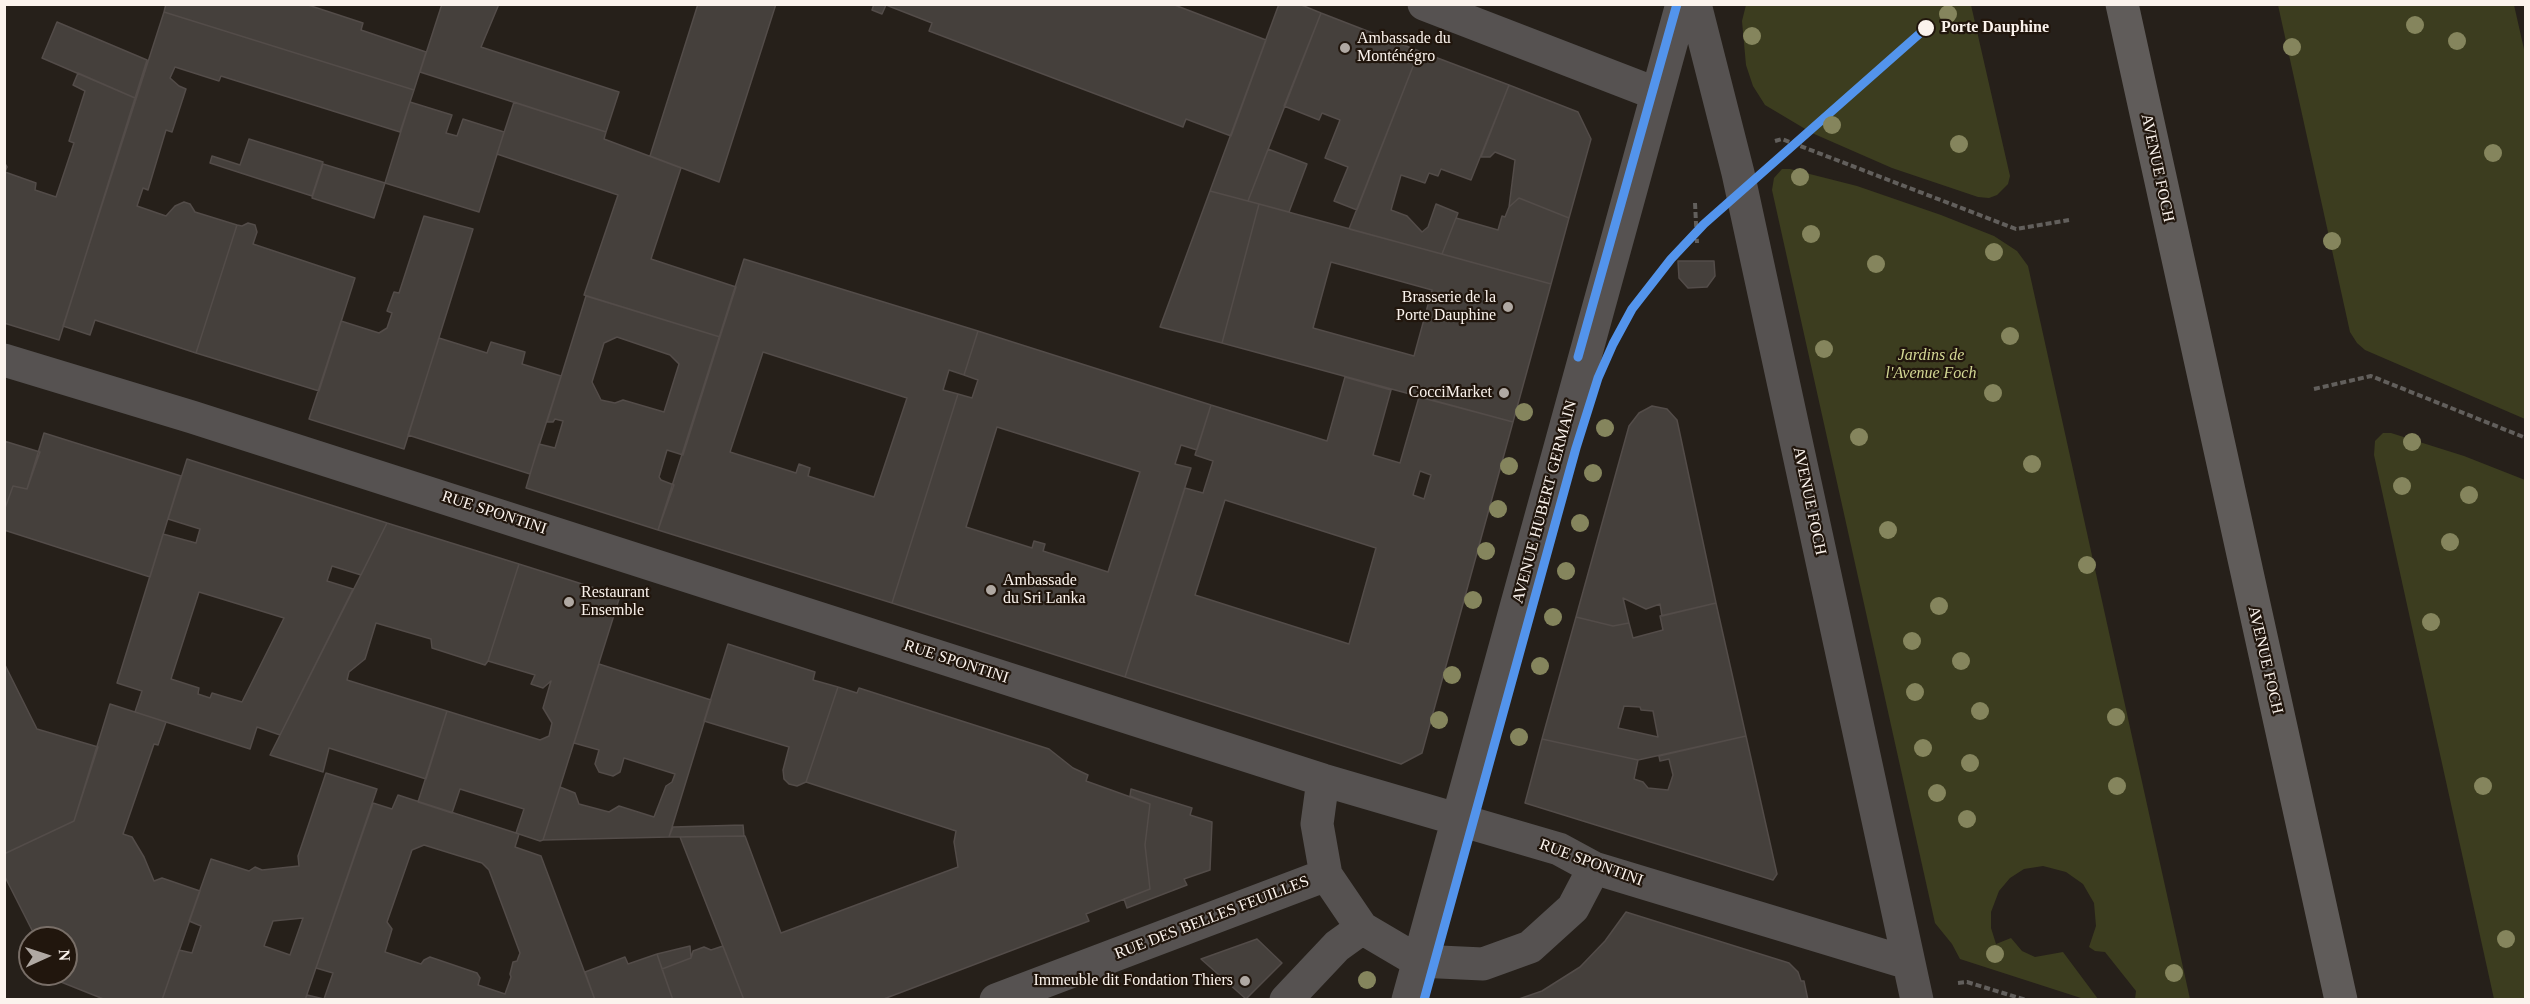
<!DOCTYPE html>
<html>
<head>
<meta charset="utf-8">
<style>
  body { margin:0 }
  #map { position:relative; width:2530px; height:1004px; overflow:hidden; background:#26201a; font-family:Georgia,serif }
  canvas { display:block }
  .frame { position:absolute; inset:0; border:6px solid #fbf3ed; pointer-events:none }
  .north { position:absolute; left:18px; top:926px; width:60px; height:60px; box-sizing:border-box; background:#21160d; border:2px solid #786e67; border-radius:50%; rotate:87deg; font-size:16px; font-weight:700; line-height:24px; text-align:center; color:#fbf3ed }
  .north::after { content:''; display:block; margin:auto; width:21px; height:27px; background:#b0a9a3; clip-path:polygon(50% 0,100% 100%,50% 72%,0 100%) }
</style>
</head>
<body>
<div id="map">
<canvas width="2530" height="1004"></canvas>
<div class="frame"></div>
<div class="north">N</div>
</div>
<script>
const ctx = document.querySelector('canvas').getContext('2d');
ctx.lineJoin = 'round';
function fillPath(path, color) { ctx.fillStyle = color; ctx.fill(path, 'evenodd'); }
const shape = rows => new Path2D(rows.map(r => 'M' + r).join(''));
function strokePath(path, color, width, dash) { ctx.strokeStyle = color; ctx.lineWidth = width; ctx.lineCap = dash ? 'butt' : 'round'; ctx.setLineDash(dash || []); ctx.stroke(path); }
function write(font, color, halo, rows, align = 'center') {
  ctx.font = font + ' Georgia,serif'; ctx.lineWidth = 4.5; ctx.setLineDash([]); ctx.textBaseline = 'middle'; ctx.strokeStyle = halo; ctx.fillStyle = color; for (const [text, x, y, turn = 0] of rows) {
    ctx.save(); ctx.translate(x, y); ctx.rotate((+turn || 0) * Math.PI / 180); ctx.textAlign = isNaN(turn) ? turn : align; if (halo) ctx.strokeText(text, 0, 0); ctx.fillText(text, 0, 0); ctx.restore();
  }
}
const green = shape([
  [1746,5,1971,5,2010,176,2008,184,1997,195,1989,198,1978,197,1892,168,1812,133,1765,105,1753,86,1746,65,1742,21],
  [2278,5,2514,5,2526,58,2525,419,2365,350,2357,343,2350,332],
  [1782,169,1790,169,1857,186,1941,215,1994,236,2017,251,2028,266,2190,999,2135,999,2136,991,2105,952,2095,951,2089,947,2096,926,2094,903,2083,884,2066,872,2043,866,2024,869,2010,878,1999,891,1991,912,1991,928,1996,944,2011,938,2022,951,2035,957,2063,952,2098,999,2084,999,1960,959,1952,944,1935,923,1772,190,1774,178],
  [2383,433,2391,433,2464,456,2525,480,2525,999,2494,999,2374,455,2375,441]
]);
const building = shape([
  [166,4,305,4,363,23,361,30,426,52,414,90,164,12,166,4],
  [442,4,499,4,481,47,619,92,606,132,420,72,442,4],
  [698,4,776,4,719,182,650,156,698,4],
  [874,4,1172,4,1266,40,1231,136,1186,119,1183,127,929,31,932,23,886,5,882,14,872,10,874,4],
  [1279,4,1299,4,1321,13,1248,201,1210,191,1279,4],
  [164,12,414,90,400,132,221,76,219,81,175,67,170,78,179,86,186,89,172,132,166,130,148,190,143,188,137,206,166,216,175,206,184,202,190,204,195,212,237,225,196,353,95,320,90,335,63,326,164,12],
  [1321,13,1419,51,1357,210,1334,201,1348,167,1325,158,1340,120,1322,113,1319,120,1284,106,1321,13],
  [57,22,147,60,135,98,42,58,57,22],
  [1419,51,1509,85,1471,180,1441,169,1438,176,1429,173,1425,183,1401,175,1391,210,1407,216,1422,232,1428,227,1436,204,1458,213,1442,254,1349,229,1419,51],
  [78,73,135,98,59,340,4,323,4,162,7,167,5,172,36,183,35,190,56,197,74,143,69,141,85,91,73,85,78,73],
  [1509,85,1578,112,1591,139,1569,218,1519,198,1509,207,1515,160,1495,152,1490,157,1481,157,1509,85],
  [410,102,452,115,446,133,457,136,463,119,504,132,479,212,385,183,410,102],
  [514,102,606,132,604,139,681,168,651,259,736,287,720,337,584,295,618,195,497,154,514,102],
  [249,139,323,162,312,196,210,163,212,156,240,165,249,139],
  [1268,149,1307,164,1289,212,1248,201,1268,149],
  [323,164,385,183,374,218,312,198,323,164],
  [1210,191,1259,204,1222,343,1160,327,1210,191],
  [1519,198,1569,218,1551,284,1442,254,1456,218,1498,230,1502,216,1505,217,1509,207,1519,198],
  [1259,204,1551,284,1513,422,1222,343,1259,204],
  [1331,262,1432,290,1414,356,1313,328,1331,262],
  [424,216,473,229,404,449,309,419,341,321,379,333,387,328,392,313,387,311,394,292,399,293,424,216],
  [248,223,255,225,257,232,253,244,355,278,319,391,196,353,237,225,242,226,248,223],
  [744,259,978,331,964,375,949,370,943,390,958,394,892,603,658,530,744,259],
  [763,352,907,398,874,497,808,476,810,468,799,464,796,473,730,452,763,352],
  [1678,261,1714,261,1715,276,1707,287,1688,288,1679,278,1678,261],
  [586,296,720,337,683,455,667,450,659,477,661,480,674,485,658,530,526,488,539,444,555,448,563,421,555,419,553,422,547,422,586,296],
  [617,337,670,355,679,364,664,412,623,400,615,403,601,400,592,382,604,343,617,337],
  [978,331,1211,405,1197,450,1181,445,1175,464,1191,468,1125,677,892,603,958,394,972,398,978,380,964,375,978,331],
  [997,427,1140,472,1108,572,1043,551,1045,544,1034,541,1032,548,966,527,997,427],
  [439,338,487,353,491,342,525,352,522,364,561,376,530,474,408,435,439,338],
  [1345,377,1391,390,1373,455,1400,463,1419,397,1513,422,1422,753,1401,764,1125,677,1185,488,1203,493,1213,461,1195,455,1211,405,1327,441,1345,377],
  [1420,471,1431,475,1424,499,1413,495,1420,471],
  [1225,500,1376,548,1349,644,1195,595,1225,500],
  [1652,406,1667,409,1677,420,1716,603,1662,616,1660,604,1646,609,1623,598,1629,623,1613,626,1576,617,1629,426,1639,413,1652,406],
  [44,433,181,476,150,577,4,530,4,511,13,486,27,489,44,433],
  [4,441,40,452,27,489,13,486,4,511,4,441],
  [187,459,387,523,361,575,332,566,327,581,353,589,280,735,257,727,250,749,135,712,142,691,117,683,163,534,196,543,200,529,168,519,187,459],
  [199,592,284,618,242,702,212,693,210,698,198,694,199,688,171,679,199,592],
  [387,523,519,564,488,661,485,665,432,648,431,639,376,623,365,659,349,672,347,680,447,711,426,779,329,748,323,772,270,755,387,523],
  [519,564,620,596,560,787,543,840,540,841,516,833,524,809,460,789,452,813,418,802,447,711,540,740,549,736,552,723,543,708,551,681,543,688,531,684,535,675,488,661,519,564],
  [1716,603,1746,736,1638,760,1542,739,1576,617,1613,626,1629,623,1633,638,1663,630,1660,616,1716,603],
  [1624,706,1640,707,1641,710,1653,711,1658,737,1618,728,1624,706],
  [728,644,815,672,813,680,838,687,806,782,797,786,789,784,784,779,783,770,789,747,704,721,728,644],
  [4,663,37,729,98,747,74,821,4,854,4,663],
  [599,664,711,700,669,837,543,840,560,787,575,793,579,804,609,812,619,806,654,817,666,786,672,782,675,774,624,758,620,772,613,776,599,772,595,764,599,750,574,743,599,664],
  [838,687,857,693,859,688,1049,749,1073,768,1088,775,1086,781,1150,804,1145,845,1150,889,1086,914,1089,921,881,1000,744,1000,680,837,745,836,781,933,958,867,954,842,956,831,806,782,838,687],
  [110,704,166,722,158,745,154,744,123,834,132,837,144,857,154,881,162,878,200,891,162,1000,106,1000,61,982,54,974,66,974,66,938,36,938,4,875,4,854,74,821,110,704],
  [1746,736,1777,874,1773,880,1525,803,1542,739,1638,760,1634,779,1643,782,1648,788,1668,790,1673,775,1669,759,1660,761,1659,756,1746,736],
  [326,773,377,789,305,1000,162,1000,179,950,192,953,201,926,189,921,211,859,249,871,255,867,262,870,299,866,298,856,326,773],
  [303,918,290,955,264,946,273,921,303,918],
  [1131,789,1192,808,1190,815,1212,822,1210,870,1184,879,1187,885,1127,908,1124,899,1150,889,1145,845,1150,804,1130,796,1131,789],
  [398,795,519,834,515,847,541,856,595,1000,305,1000,307,995,324,999,333,973,316,968,373,803,392,809,398,795],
  [424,845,482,863,489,870,520,953,517,961,513,962,510,974,511,977,505,994,478,985,480,978,477,973,430,957,424,960,421,964,385,952,392,929,387,922,412,850,424,845],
  [743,825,744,836,669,837,673,827,743,825],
  [1626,912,1789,963,1798,972,1801,981,1804,981,1808,1000,1516,1000,1542,991,1580,967,1605,941,1626,912],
  [1257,939,1282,963,1246,999,1201,959,1257,939],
  [690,946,691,958,662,969,657,954,690,946],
  [723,946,744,1000,673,1000,662,969,691,958,693,951,704,947,711,950,723,946],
  [657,954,673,1000,595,1000,585,972,625,957,628,964,657,954]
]);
const path = shape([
  [1775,141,1782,139,2016,229,2069,220],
  [1695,203,1697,243],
  [2314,389,2371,376,2526,438],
  [1958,983,1967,982,2026,1000]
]);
const minor = shape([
  [1424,4,1657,94],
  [1695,4,1738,173,1917,1000],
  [4,360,192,417,1323,780,1559,849,1594,868,1908,963],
  [1323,780,1317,824,1326,875,1362,928,1418,961,1483,964,1530,947,1573,908,1594,868],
  [996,1000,1326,875],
  [1286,1000,1337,946,1362,928],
  [1408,1000,1682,4]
]);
const major = shape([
  [2122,4,2341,1000]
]);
const metro1 = shape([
  [1578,357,1677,4],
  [1424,1000,1576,448,1598,378,1613,344,1632,309,1671,259,1704,224,1926,28]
]);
const trees = [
  [1948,14],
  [2415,25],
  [1752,36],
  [2457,41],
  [2292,47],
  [1832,125],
  [1959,144],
  [2493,153],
  [1800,177],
  [1811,234],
  [2332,241],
  [1994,252],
  [1876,264],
  [2010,336],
  [1824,349],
  [1993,393],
  [1524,412],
  [1605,428],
  [1859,437],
  [2412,442],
  [2032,464],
  [1509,466],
  [1593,473],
  [2402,486],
  [2469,495],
  [1498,509],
  [1580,523],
  [1888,530],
  [2450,542],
  [1486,551],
  [2087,565],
  [1566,571],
  [1473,600],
  [1939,606],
  [1553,617],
  [2431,622],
  [1912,641],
  [1961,661],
  [1540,666],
  [1452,675],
  [1915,692],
  [1980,711],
  [2116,717],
  [1439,720],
  [1519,737],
  [1923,748],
  [1970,763],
  [2117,786],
  [2483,786],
  [1937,793],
  [1967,819],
  [2506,939],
  [1995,954],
  [2174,973],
  [1367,980]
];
const markers = [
  [1926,28,9,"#fbf3ed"],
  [1345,48,6,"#b0a9a3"],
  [1508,307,6,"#b0a9a3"],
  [1504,393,6,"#b0a9a3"],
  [991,590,6,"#b0a9a3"],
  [569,602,6,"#b0a9a3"],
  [1245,981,6,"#b0a9a3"]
];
const stopNames = [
  ["Porte Dauphine",1941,28]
];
const poiNames = [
  ["Ambassade du",1357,39],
  ["Monténégro",1357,57],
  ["Brasserie de la",1496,298,"right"],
  ["Porte Dauphine",1496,316,"right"],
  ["CocciMarket",1492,393,"right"],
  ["Ambassade",1003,581],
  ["du Sri Lanka",1003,599],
  ["Restaurant",581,593],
  ["Ensemble",581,611],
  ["Immeuble dit Fondation Thiers",1233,981,"right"]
];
const streetNames = [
  ["AVENUE FOCH",2157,168,78],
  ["AVENUE FOCH",1809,501,78],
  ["AVENUE HUBERT GERMAIN",1545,502,-75],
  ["RUE SPONTINI",494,513,18],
  ["AVENUE FOCH",2265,660,77],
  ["RUE SPONTINI",956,662,18],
  ["RUE SPONTINI",1591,863,20],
  ["RUE DES BELLES FEUILLES",1212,918,-21]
];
const parkNames = [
  ["Jardins de",1931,356],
  ["l'Avenue Foch",1931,374]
];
fillPath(green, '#3c3d1f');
fillPath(building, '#45403c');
strokePath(building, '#534c49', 1.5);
strokePath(path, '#625f5c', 4, [6, 3]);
strokePath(minor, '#565251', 33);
strokePath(major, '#605c5a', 33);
strokePath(metro1, '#5394ec', 9);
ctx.fillStyle = '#85855d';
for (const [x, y] of trees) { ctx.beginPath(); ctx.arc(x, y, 9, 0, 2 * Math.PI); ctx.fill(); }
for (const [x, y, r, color] of markers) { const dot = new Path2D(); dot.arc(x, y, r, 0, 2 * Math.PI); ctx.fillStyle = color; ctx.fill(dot); strokePath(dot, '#21160d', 2); }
write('bold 16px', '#fbf3ed', '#21160d', stopNames, 'left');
write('16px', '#fbf3ed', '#21160d', poiNames, 'left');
write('16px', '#fbf3ed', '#21160d', streetNames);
write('italic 16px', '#d3d794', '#21160d', parkNames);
</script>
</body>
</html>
